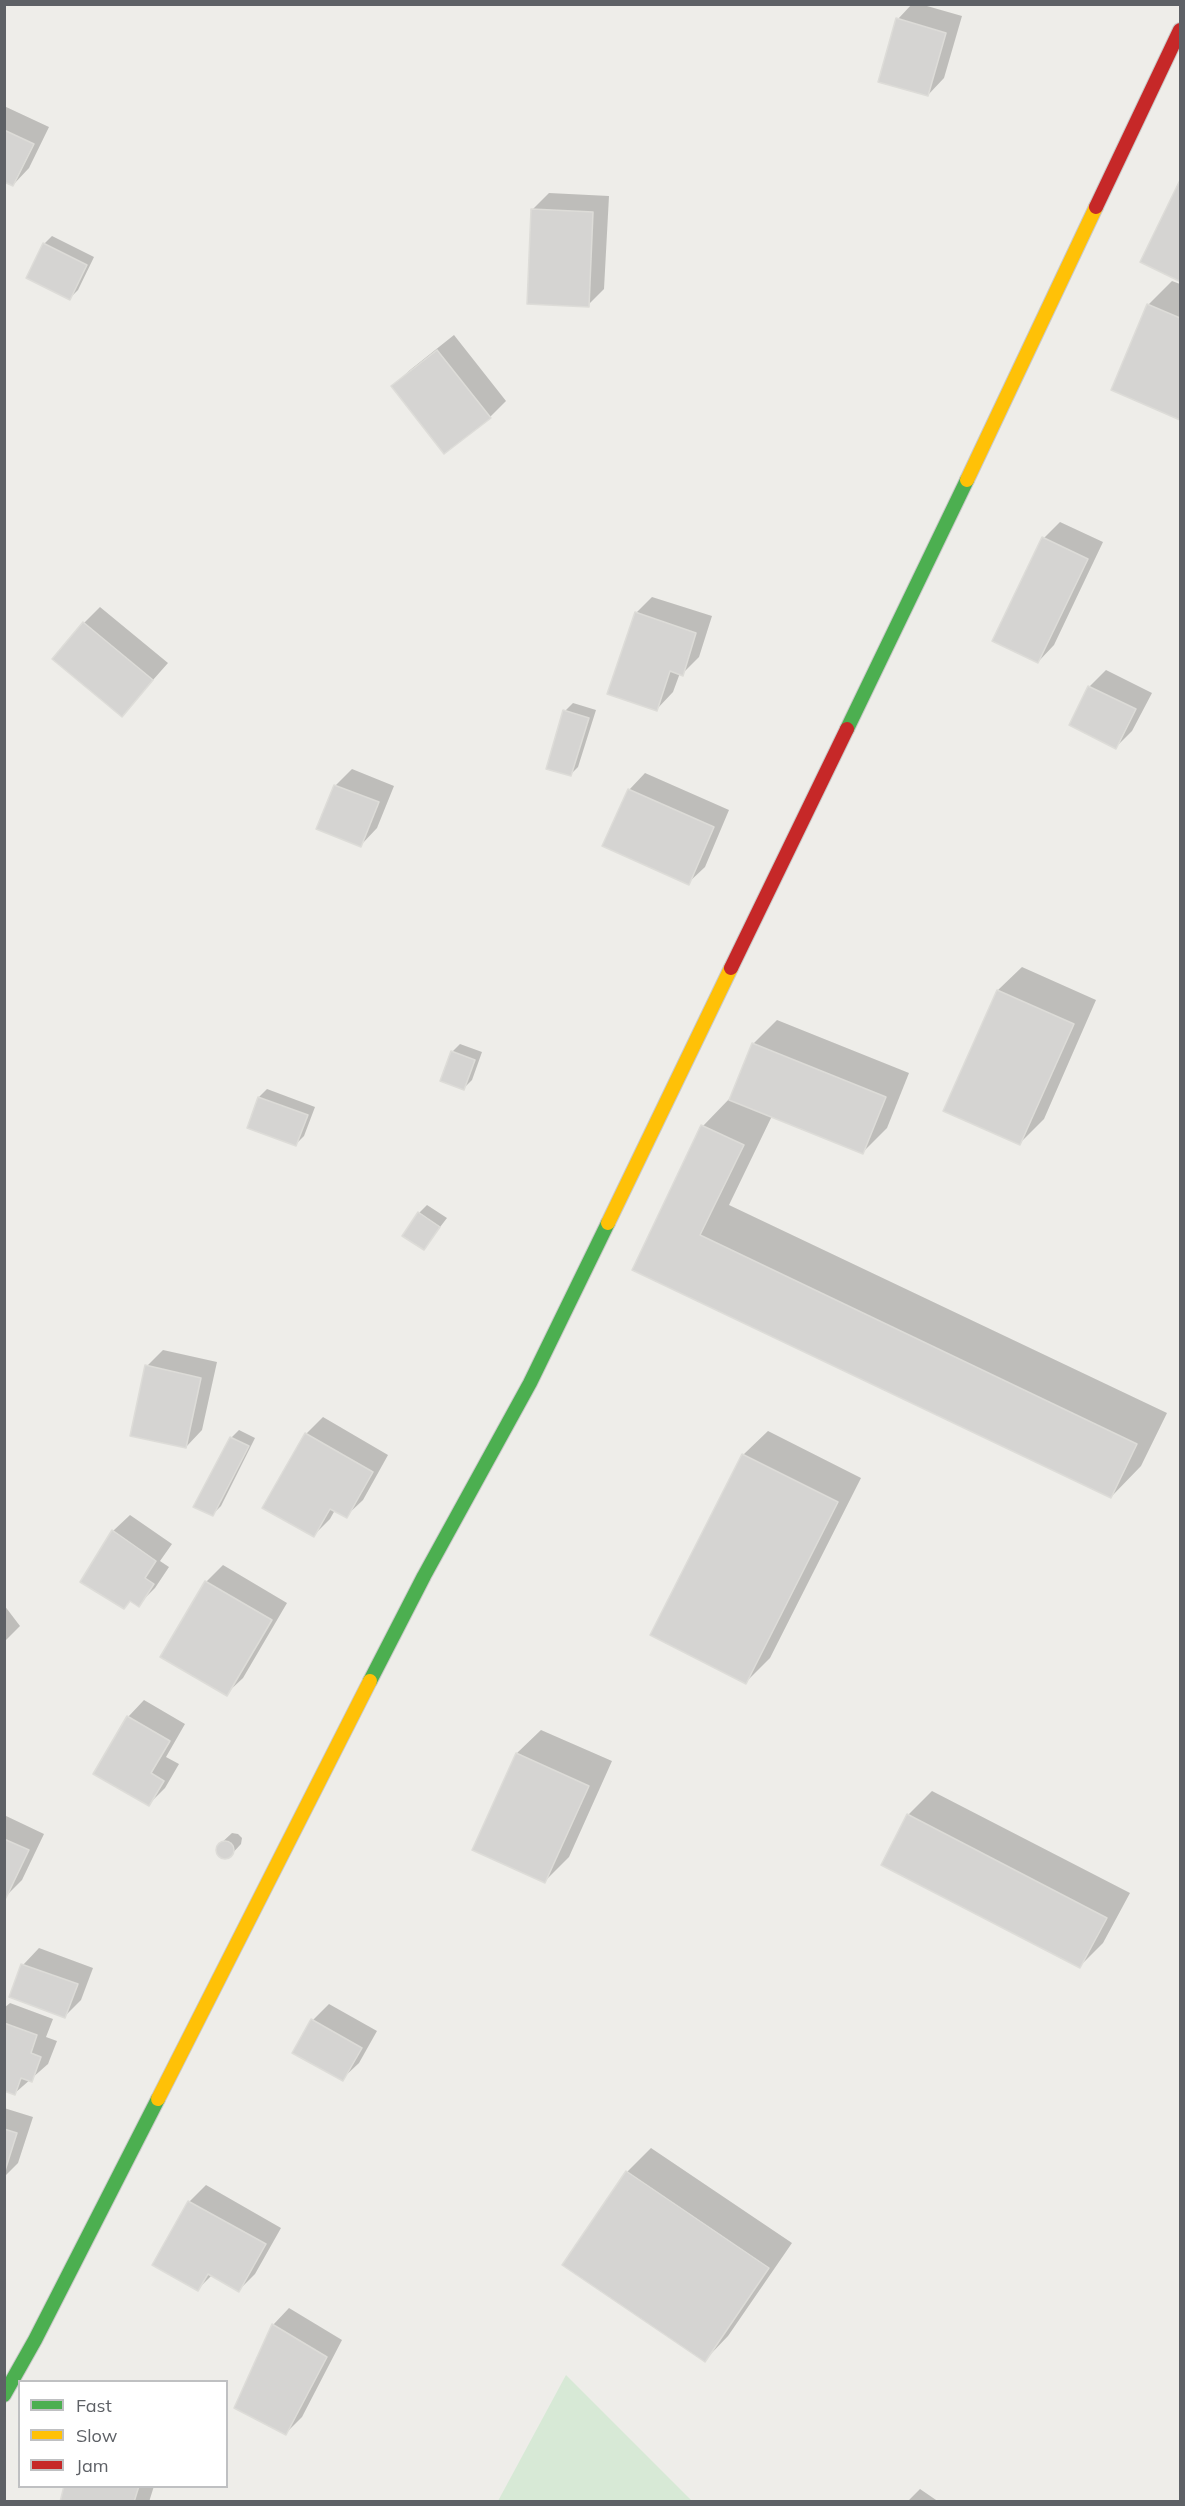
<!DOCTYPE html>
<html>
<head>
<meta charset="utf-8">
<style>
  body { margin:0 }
  #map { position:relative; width:1185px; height:2506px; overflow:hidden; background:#eeede9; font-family:Mulish,sans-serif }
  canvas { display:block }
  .frame { position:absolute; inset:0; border:6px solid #5e6166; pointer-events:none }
  .legend { position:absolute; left:18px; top:2380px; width:210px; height:108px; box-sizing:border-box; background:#fff; border:2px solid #bfc0c2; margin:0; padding:8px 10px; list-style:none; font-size:18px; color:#5e6166 }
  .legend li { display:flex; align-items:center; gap:12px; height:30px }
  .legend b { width:30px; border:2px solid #bfc0c2 }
</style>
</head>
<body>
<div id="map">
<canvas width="1185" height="2506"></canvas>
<div class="frame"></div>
<ul class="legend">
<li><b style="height:8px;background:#4caf50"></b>Fast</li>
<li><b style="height:8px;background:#ffc107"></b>Slow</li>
<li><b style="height:8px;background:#c62828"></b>Jam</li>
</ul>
</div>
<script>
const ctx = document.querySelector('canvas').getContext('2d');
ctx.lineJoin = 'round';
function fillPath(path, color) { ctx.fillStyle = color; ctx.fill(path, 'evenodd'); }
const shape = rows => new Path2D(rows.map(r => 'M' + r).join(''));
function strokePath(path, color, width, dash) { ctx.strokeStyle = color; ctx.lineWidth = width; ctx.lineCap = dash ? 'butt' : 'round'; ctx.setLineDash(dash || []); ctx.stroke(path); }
const green = shape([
  [566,2375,692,2501,498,2501]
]);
const shadow = shape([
  [912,4,920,4,962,16,944,78,928,95,898,19],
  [4,106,49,127,29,168,13,185,4,180],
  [1180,183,1180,277,1179,279,1142,262],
  [549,193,609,196,604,289,588,305,533,209],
  [52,236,94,257,78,290,70,298,44,244],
  [1172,281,1180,284,1180,418,1113,389,1148,305],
  [454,335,506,401,490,417,393,386,410,370],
  [1060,522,1103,542,1054,645,1038,662,1044,538],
  [652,597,712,616,699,657,682,674,680,673,673,692,657,709,636,613],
  [100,607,168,663,122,715,84,623],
  [1106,670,1152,693,1132,731,1116,747,1089,687],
  [573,703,596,710,578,767,570,775,565,711],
  [352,769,394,786,377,828,361,845,335,786],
  [645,773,729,810,705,867,688,883,629,790],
  [1022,967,1096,1000,1044,1119,1020,1143,998,990],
  [777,1020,909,1073,887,1128,863,1152,772,1116,729,1205,1167,1413,1141,1466,1111,1497,634,1270,703,1126,731,1097,753,1044],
  [460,1044,482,1052,472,1080,464,1088,452,1052],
  [267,1089,315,1107,304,1136,296,1144,249,1127,259,1097],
  [427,1205,447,1218,424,1248,419,1213],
  [163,1350,217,1362,202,1430,186,1447,147,1366],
  [323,1417,388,1455,363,1500,346,1516,335,1510,330,1519,313,1536,264,1507,306,1434],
  [239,1430,255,1438,221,1506,213,1514,231,1438],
  [768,1431,861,1478,770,1658,746,1682,652,1635,744,1454],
  [130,1515,172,1544,160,1561,169,1567,155,1588,138,1605,131,1600,124,1607,113,1531],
  [223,1565,287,1603,243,1678,226,1694,162,1657,207,1581],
  [4,1605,20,1626,4,1642],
  [144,1700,185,1724,166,1757,179,1764,165,1788,149,1804,128,1717],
  [541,1730,612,1761,569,1857,545,1881,517,1753],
  [932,1791,1130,1893,1103,1943,1079,1967,908,1815],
  [4,1815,44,1834,22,1880,6,1896],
  [232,1833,238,1834,242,1838,241,1844,228,1858,221,1857,217,1852,218,1846],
  [39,1948,93,1968,81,2000,65,2016,11,1996,23,1965],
  [10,2003,53,2019,46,2037,57,2041,48,2064,15,2093,4,2089,4,2008],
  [329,2004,377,2031,359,2063,342,2079,313,2020],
  [4,2108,33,2117,18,2163,4,2177],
  [651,2148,792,2243,728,2336,705,2360,627,2172],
  [206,2185,281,2228,255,2274,239,2290,212,2275,198,2289,154,2265,189,2202],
  [289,2308,342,2340,302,2417,286,2433,273,2325],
  [66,2486,154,2486,149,2502,61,2502],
  [920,2489,939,2502,907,2502]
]);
const building = shape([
  [896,18,946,33,928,96,878,82,896,18],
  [4,130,34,144,13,186,4,182,4,130],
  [1180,180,1180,278,1179,281,1140,262,1180,180],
  [531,209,593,212,589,307,527,304,531,209],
  [43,243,87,265,70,300,26,278,43,243],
  [1147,304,1180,318,1180,420,1111,390,1147,304],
  [437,350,491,418,444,454,391,386,437,350],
  [1042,537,1088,559,1038,663,992,641,1042,537],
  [635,612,696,633,683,676,670,671,657,711,607,694,635,612],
  [83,622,153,680,122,717,52,659,83,622],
  [1088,686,1136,709,1116,749,1069,725,1088,686],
  [563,710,589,718,571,776,546,769,563,710],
  [334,785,379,802,361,847,316,829,334,785],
  [628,789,714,827,689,885,602,846,628,789],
  [997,990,1074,1024,1020,1145,943,1111,997,990],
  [752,1043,886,1097,863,1154,729,1100,752,1043],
  [451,1051,475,1060,464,1090,440,1081,451,1051],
  [258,1097,308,1115,296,1146,247,1128,258,1097],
  [701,1125,744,1145,700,1235,1137,1444,1111,1498,632,1270,701,1125],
  [418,1212,440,1227,424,1250,402,1236,418,1212],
  [145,1365,201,1378,186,1448,130,1436,145,1365],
  [305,1433,373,1472,347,1518,330,1509,314,1537,262,1508,305,1433],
  [230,1437,249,1446,213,1516,193,1507,230,1437],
  [742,1454,838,1502,746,1684,650,1635,742,1454],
  [112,1530,156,1561,145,1578,154,1584,139,1607,130,1601,124,1609,80,1582,112,1530],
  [205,1581,272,1620,227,1696,160,1657,205,1581],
  [127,1716,170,1741,151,1773,164,1781,149,1806,93,1774,127,1716],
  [516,1753,589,1786,545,1883,472,1850,516,1753],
  [907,1814,1107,1918,1080,1968,881,1865,907,1814],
  [4,1839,29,1850,6,1898,4,1897,4,1839],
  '216 1850a9 9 0 1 1 18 0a9 9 0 1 1-18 0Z',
  [21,1964,78,1984,65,2018,9,1997,21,1964],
  [311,2019,362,2048,343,2081,292,2053,311,2019],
  [4,2023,37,2035,31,2053,41,2057,32,2082,21,2078,15,2095,4,2091,4,2023],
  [4,2129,17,2133,4,2174,4,2129],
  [626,2171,769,2268,705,2362,562,2265,626,2171],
  [188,2201,266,2244,239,2292,208,2274,198,2291,152,2265,188,2201],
  [272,2324,327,2357,286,2435,234,2408,272,2324],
  [64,2486,139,2486,134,2502,60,2502,64,2486]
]);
const fast = shape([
  [847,729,967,480],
  [370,1681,424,1576,530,1383,608,1223],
  [4,2395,35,2340,158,2099]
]);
const slow = shape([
  [967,480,1096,207],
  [608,1223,731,968],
  [158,2099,370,1681]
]);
const jam = shape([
  [1096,207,1180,30],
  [731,968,847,729]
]);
fillPath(green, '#d7e9d6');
fillPath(shadow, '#0003');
fillPath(building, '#d5d4d2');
strokePath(building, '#dddcd8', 1.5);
strokePath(fast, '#c9c9c9', 16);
strokePath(slow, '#c9c9c9', 16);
strokePath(jam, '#c9c9c9', 16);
strokePath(fast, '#4caf50', 14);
strokePath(slow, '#ffc107', 14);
strokePath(jam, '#c62828', 14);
</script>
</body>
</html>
